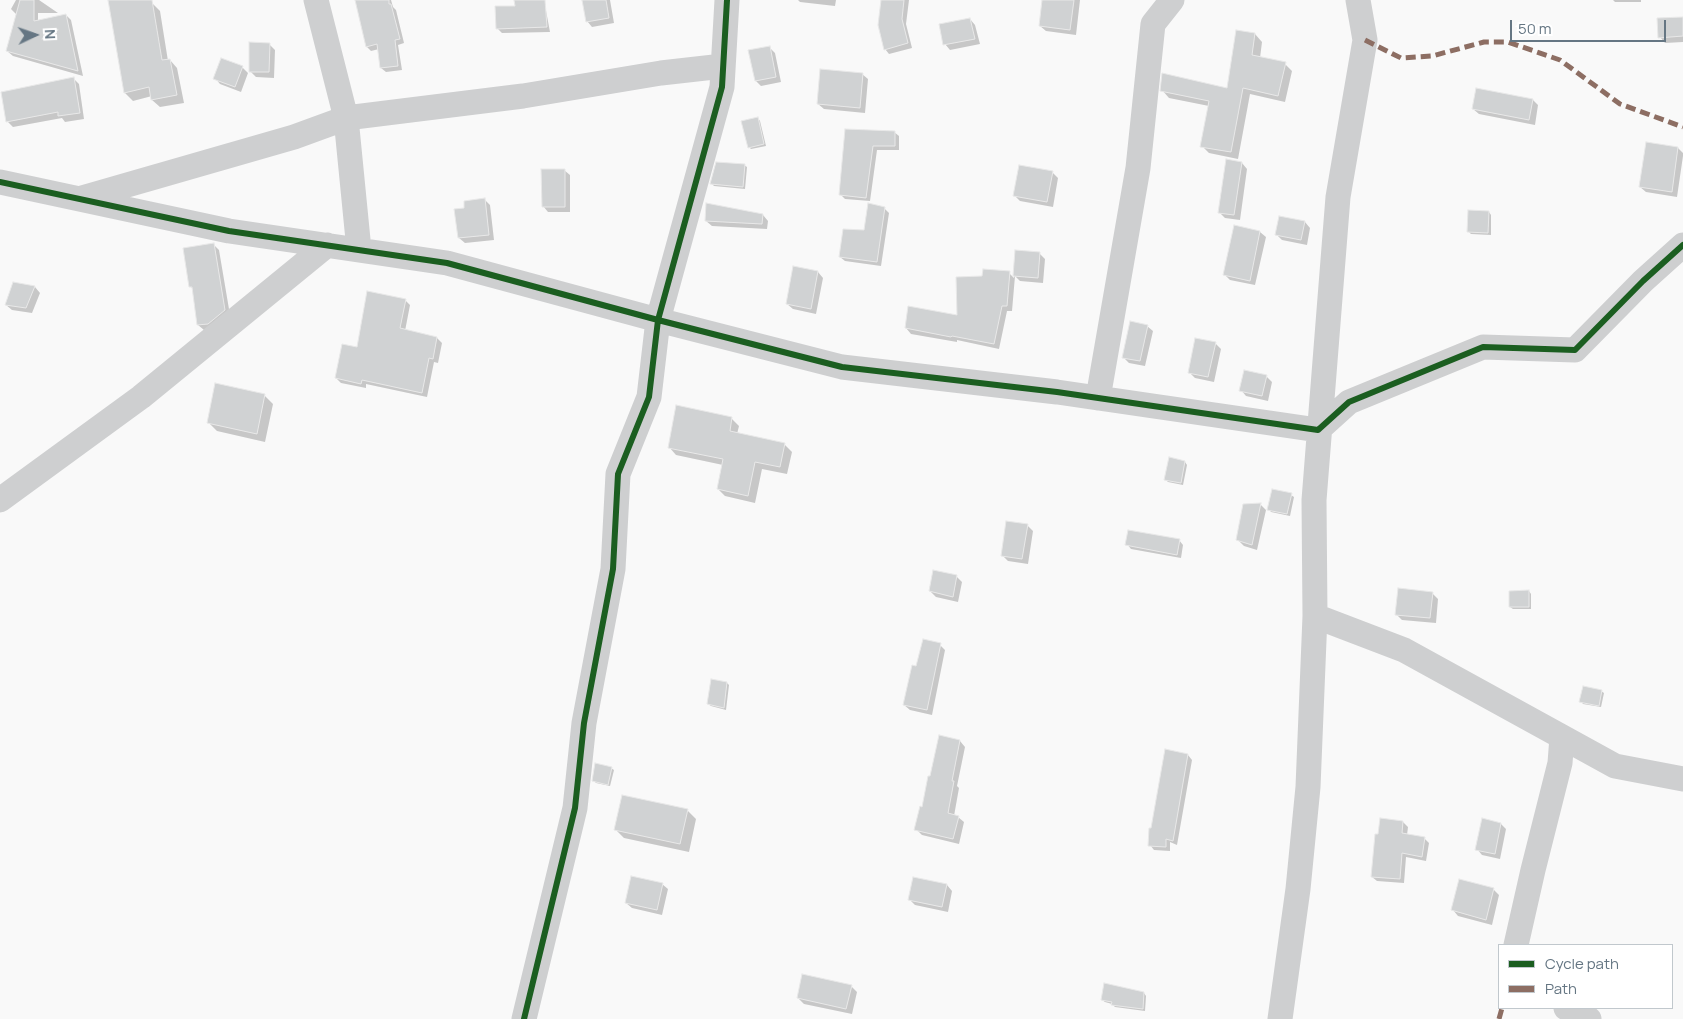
<!DOCTYPE html>
<html>
<head>
<meta charset="utf-8">
<style>
  body { margin:0 }
  #map { position:relative; width:1683px; height:1019px; overflow:hidden; background:#f9f9f9; font-family:Manrope,sans-serif }
  canvas { display:block }
  .legend { position:absolute; left:1498px; top:944px; width:175px; height:65px; box-sizing:border-box; background:#fff; border:1px solid #c1c8cd; margin:0; padding:6px 9px; list-style:none; font-size:15px; color:#657683 }
  .legend li { display:flex; align-items:center; gap:10px; height:25px }
  .legend b { width:25px; border:1px solid #c1c8cd }
  .north { position:absolute; left:10px; top:10px; width:50px; height:50px; -webkit-text-stroke:4px #fff; paint-order:stroke; rotate:87deg; font-size:14px; font-weight:700; line-height:20px; text-align:center; color:#657683 }
  .north::after { content:''; display:block; margin:auto; width:18px; height:22px; background:#657683; clip-path:polygon(50% 0,100% 100%,50% 72%,0 100%) }
  .scale { position:absolute; left:1510px; top:20px; width:156px; height:22px; box-sizing:border-box; border:2px solid #657683; border-top:0; padding-left:6px; font-size:15px; line-height:18px; white-space:nowrap; color:#657683; -webkit-text-stroke:4px #fff; paint-order:stroke }
</style>
</head>
<body>
<div id="map">
<canvas width="1683" height="1019"></canvas>
<ul class="legend">
<li><b style="height:6px;background:#1b5e20"></b>Cycle path</li>
<li><b style="height:6px;background:#8d6e63"></b>Path</li>
</ul>
<div class="north">N</div>
<div class="scale">50 m</div>
</div>
<script>
const ctx = document.querySelector('canvas').getContext('2d');
ctx.lineJoin = 'round';
function fillPath(path, color) { ctx.fillStyle = color; ctx.fill(path, 'evenodd'); }
const shape = rows => new Path2D(rows.map(r => 'M' + r).join(''));
function strokePath(path, color, width, dash) { ctx.strokeStyle = color; ctx.lineWidth = width; ctx.lineCap = dash ? 'butt' : 'round'; ctx.setLineDash(dash || []); ctx.stroke(path); }
const shadow = shape([
  [16,0,39,0,58,13,38,13,38,21,66,15,71,20,83,76,13,56,7,51,17,15,11,9],
  [356,0,391,0,393,7,396,10,404,43,398,45,402,70,386,72,381,68,379,49,371,51,367,47],
  [515,0,544,0,550,32,502,33,497,28,516,7],
  [583,0,610,0,614,23,592,27,587,21],
  [798,0,836,0,835,6,800,2],
  [882,0,909,0,906,24,912,48,889,54,885,49],
  [1043,0,1080,0,1076,35,1046,31,1040,26],
  [1613,0,1641,0,1641,2,1615,2],
  [152,3,160,11,168,61,170,60,177,68,184,103,160,107,152,100,152,96,133,101,125,93,111,10],
  [1683,18,1683,42,1665,43,1660,37],
  [970,19,975,25,980,44,950,50,945,44],
  [1255,34,1262,42,1260,58,1285,64,1292,71,1285,102,1250,94,1238,159,1209,153,1202,146,1209,106,1169,98,1162,90,1228,89],
  [269,44,275,50,274,78,256,77,250,71],
  [769,47,775,53,781,82,761,86,756,81],
  [242,67,248,73,241,92,220,84,215,78],
  [862,74,868,79,865,113,824,109,818,104],
  [74,79,79,84,84,119,65,122,62,118,13,127,8,122],
  [1533,100,1538,105,1535,125,1479,114,1473,109],
  [758,118,760,121,766,146,751,149,749,147],
  [846,130,894,132,899,136,899,150,877,150,870,201,845,199,841,195],
  [1678,148,1683,153,1683,156,1677,197,1646,192,1640,187],
  [1242,163,1247,169,1240,220,1225,218,1219,212],
  [744,165,747,167,745,189,714,186,712,184],
  [564,170,570,175,570,212,548,212,543,206],
  [1052,172,1058,178,1053,207,1020,201,1015,196],
  [484,199,490,205,494,240,465,243,459,238],
  [884,208,889,213,881,266,845,261,840,257,865,232],
  [1489,212,1491,215,1491,235,1471,234,1468,231],
  [763,215,768,221,767,229,712,226,706,221],
  [1280,217,1305,222,1310,228,1307,245,1282,240,1276,234],
  [1260,232,1266,237,1255,285,1230,280,1224,274],
  [214,245,219,250,230,315,204,330,198,325,194,290,190,286],
  [1016,251,1039,253,1045,259,1043,283,1020,281,1015,276,1012,311,1007,311,999,349,957,340,957,342,911,334,906,328,958,316,984,278,1009,273,1014,278],
  [818,272,823,278,816,314,793,309,787,304],
  [14,284,35,287,40,293,32,313,12,310,6,305],
  [405,300,410,305,405,331,437,338,442,343,438,363,434,362,427,397,366,384,366,388,341,383,336,378,358,348],
  [1147,326,1153,331,1145,366,1129,363,1123,357],
  [1215,343,1221,349,1214,382,1195,378,1189,372],
  [1266,376,1272,382,1268,401,1246,396,1241,390],
  [264,395,273,404,265,442,217,431,208,422],
  [732,419,739,426,737,434,784,444,792,452,787,474,762,469,755,503,725,496,718,489,723,465,676,455,669,447],
  [1170,459,1185,462,1187,465,1183,485,1168,482,1165,479],
  [1291,495,1294,497,1290,516,1271,512,1269,509],
  [1260,504,1266,510,1257,550,1244,546,1238,540],
  [1027,525,1033,531,1028,564,1008,561,1002,555],
  [1179,540,1183,545,1181,558,1131,549,1127,544],
  [956,576,962,582,958,602,936,597,930,591],
  [1529,591,1531,594,1531,609,1513,609,1510,607],
  [1432,593,1438,599,1436,623,1402,620,1397,615],
  [940,645,945,650,932,715,910,710,904,705,917,667],
  [727,683,729,685,726,710,711,706,708,704],
  [1601,691,1604,693,1601,707,1583,704,1581,701],
  [960,741,965,747,957,786,959,788,954,816,958,817,964,822,959,844,922,835,916,829,923,808],
  [1188,755,1192,760,1177,845,1170,842,1170,851,1154,850,1150,845],
  [611,768,614,770,610,786,596,783,594,781],
  [687,810,696,819,689,852,624,838,615,829],
  [1381,820,1403,822,1408,827,1407,835,1424,838,1429,843,1426,861,1406,857,1404,883,1377,881,1372,877],
  [1501,824,1506,829,1500,859,1482,855,1477,849],
  [1460,880,1494,890,1499,895,1492,925,1458,916,1453,910],
  [662,884,668,889,662,915,632,908,626,903],
  [947,885,952,891,948,912,915,905,909,899],
  [851,986,857,992,852,1014,804,1004,798,998],
  [1144,993,1146,996,1145,1011,1115,1007,1112,1004,1105,1002,1102,1000]
]);
const building = shape([
  [20,0,34,0,34,21,66,14,78,71,6,51,20,0],
  [108,0,152,0,162,60,170,59,177,95,151,100,149,87,124,93,108,0],
  [355,0,389,0,389,4,391,4,400,39,395,40,398,66,380,68,377,44,366,47,355,0],
  [514,0,545,0,547,27,496,29,495,6,515,6,514,0],
  [582,0,606,0,609,18,586,22,582,0],
  [881,0,904,0,902,19,908,43,884,50,878,25,881,0],
  [1042,0,1074,0,1070,30,1039,26,1042,0],
  [1683,17,1683,36,1658,38,1657,18,1683,17],
  [970,18,975,39,943,45,939,24,970,18],
  [1236,30,1255,33,1252,55,1286,62,1278,96,1243,88,1231,152,1200,147,1209,101,1160,91,1162,73,1227,88,1236,30],
  [249,42,270,43,269,72,249,72,249,42],
  [770,46,776,77,755,81,748,50,770,46],
  [221,58,243,66,235,87,213,79,221,58],
  [820,69,863,73,860,108,817,104,820,69],
  [74,77,80,113,58,116,58,112,6,122,1,92,74,77],
  [1476,88,1533,99,1529,120,1472,109,1476,88],
  [758,117,764,144,748,148,741,121,758,117],
  [845,129,895,131,895,146,873,146,866,198,839,195,845,129],
  [1646,142,1678,147,1672,192,1639,187,1646,142],
  [1226,159,1242,162,1234,215,1218,213,1226,159],
  [716,162,745,164,743,187,710,184,716,162],
  [1019,165,1053,171,1047,202,1013,196,1019,165],
  [541,169,565,169,565,207,542,207,541,169],
  [485,198,489,235,458,238,454,209,464,208,464,201,485,198],
  [706,203,763,214,762,224,705,221,706,203],
  [868,203,885,207,877,262,839,257,843,229,864,230,868,203],
  [1468,210,1489,211,1488,233,1467,232,1468,210],
  [1279,216,1305,221,1301,240,1275,235,1279,216],
  [1234,225,1260,231,1250,281,1223,275,1234,225],
  [214,243,225,310,208,324,197,325,192,287,189,287,183,248,214,243],
  [1015,250,1040,252,1038,278,1013,276,1015,250],
  [793,266,818,271,811,309,786,304,793,266],
  [983,269,1010,271,1007,306,1002,306,994,344,952,336,951,337,905,328,908,306,957,315,956,277,982,276,983,269],
  [13,282,35,286,26,308,5,305,13,282],
  [367,291,406,299,400,328,437,337,433,359,429,358,422,393,362,380,361,384,335,378,342,344,357,347,367,291],
  [1130,321,1148,325,1140,361,1122,358,1130,321],
  [1195,338,1216,342,1208,377,1188,373,1195,338],
  [1244,370,1267,375,1262,396,1239,391,1244,370],
  [215,383,265,394,257,434,207,423,215,383],
  [676,405,732,417,730,431,785,443,780,467,755,462,748,496,717,489,723,459,668,448,676,405],
  [1169,457,1185,461,1181,483,1164,480,1169,457],
  [1272,489,1292,493,1287,514,1267,510,1272,489],
  [1261,503,1252,545,1236,540,1243,504,1261,503],
  [1006,521,1028,524,1022,559,1001,556,1006,521],
  [1128,530,1180,539,1177,555,1125,545,1128,530],
  [933,570,957,575,953,597,929,591,933,570],
  [1398,588,1433,592,1430,618,1395,615,1398,588],
  [1529,590,1529,607,1509,607,1509,591,1529,590],
  [923,639,941,643,927,710,903,705,912,665,916,666,923,639],
  [711,679,727,682,724,708,707,704,711,679],
  [1583,686,1602,690,1599,706,1579,702,1583,686],
  [939,735,960,740,952,781,954,781,948,813,959,816,953,839,914,830,920,806,922,807,928,776,930,776,939,735],
  [1165,749,1188,754,1173,841,1166,839,1166,847,1148,846,1149,828,1151,828,1165,749],
  [595,763,612,767,608,785,592,781,595,763],
  [622,795,688,809,680,844,614,830,622,795],
  [1380,818,1403,821,1402,833,1425,837,1422,857,1402,853,1400,879,1371,877,1375,834,1378,834,1380,818],
  [1482,818,1501,823,1495,854,1475,850,1482,818],
  [631,876,663,883,657,910,625,903,631,876],
  [913,877,947,884,942,907,908,900,913,877],
  [1459,879,1494,888,1486,920,1451,910,1459,879],
  [802,974,852,985,846,1009,797,998,802,974],
  [1104,983,1144,992,1143,1009,1111,1005,1112,1002,1101,1000,1104,983]
]);
const minor = shape([
  [316,0,346,118,359,250],
  [0,182,229,231,447,263,658,320,842,367,1057,392,1318,430,1349,402,1483,347,1575,350,1643,281,1683,245],
  [82,198,294,137,346,118,523,96,661,73,723,66],
  [1098,398,1138,168,1153,24,1172,0],
  [0,500,141,397,327,245],
  [1315,616,1404,650,1615,766,1683,779],
  [1516,945,1533,870,1560,763,1562,737],
  [1566,1008,1589,1019],
  [524,1019,575,808,584,723,613,569,618,474,649,397,658,320,722,87,727,0],
  [1280,1019,1298,889,1308,787,1315,616,1314,500,1338,197,1365,40,1358,0]
]);
const quiet = shape([
  [1365,40,1401,58,1432,56,1484,42,1508,42,1560,60,1620,104,1683,127],
  [1499,1019,1502,1008]
]);
const cycleway = shape([
  [0,182,229,231,447,263,658,320,842,367,1057,392,1318,430,1349,402,1483,347,1575,350,1643,281,1683,245],
  [524,1019,575,808,584,723,613,569,618,474,649,397,658,320,722,87,727,0]
]);
fillPath(shadow, '#0003');
fillPath(building, '#d0d2d3');
strokePath(building, '#e8e8e8', 1);
strokePath(minor, '#cecfd0', 25);
strokePath(quiet, '#8d6e63', 5, [10, 5]);
strokePath(cycleway, '#1b5e20', 6);
</script>
</body>
</html>
